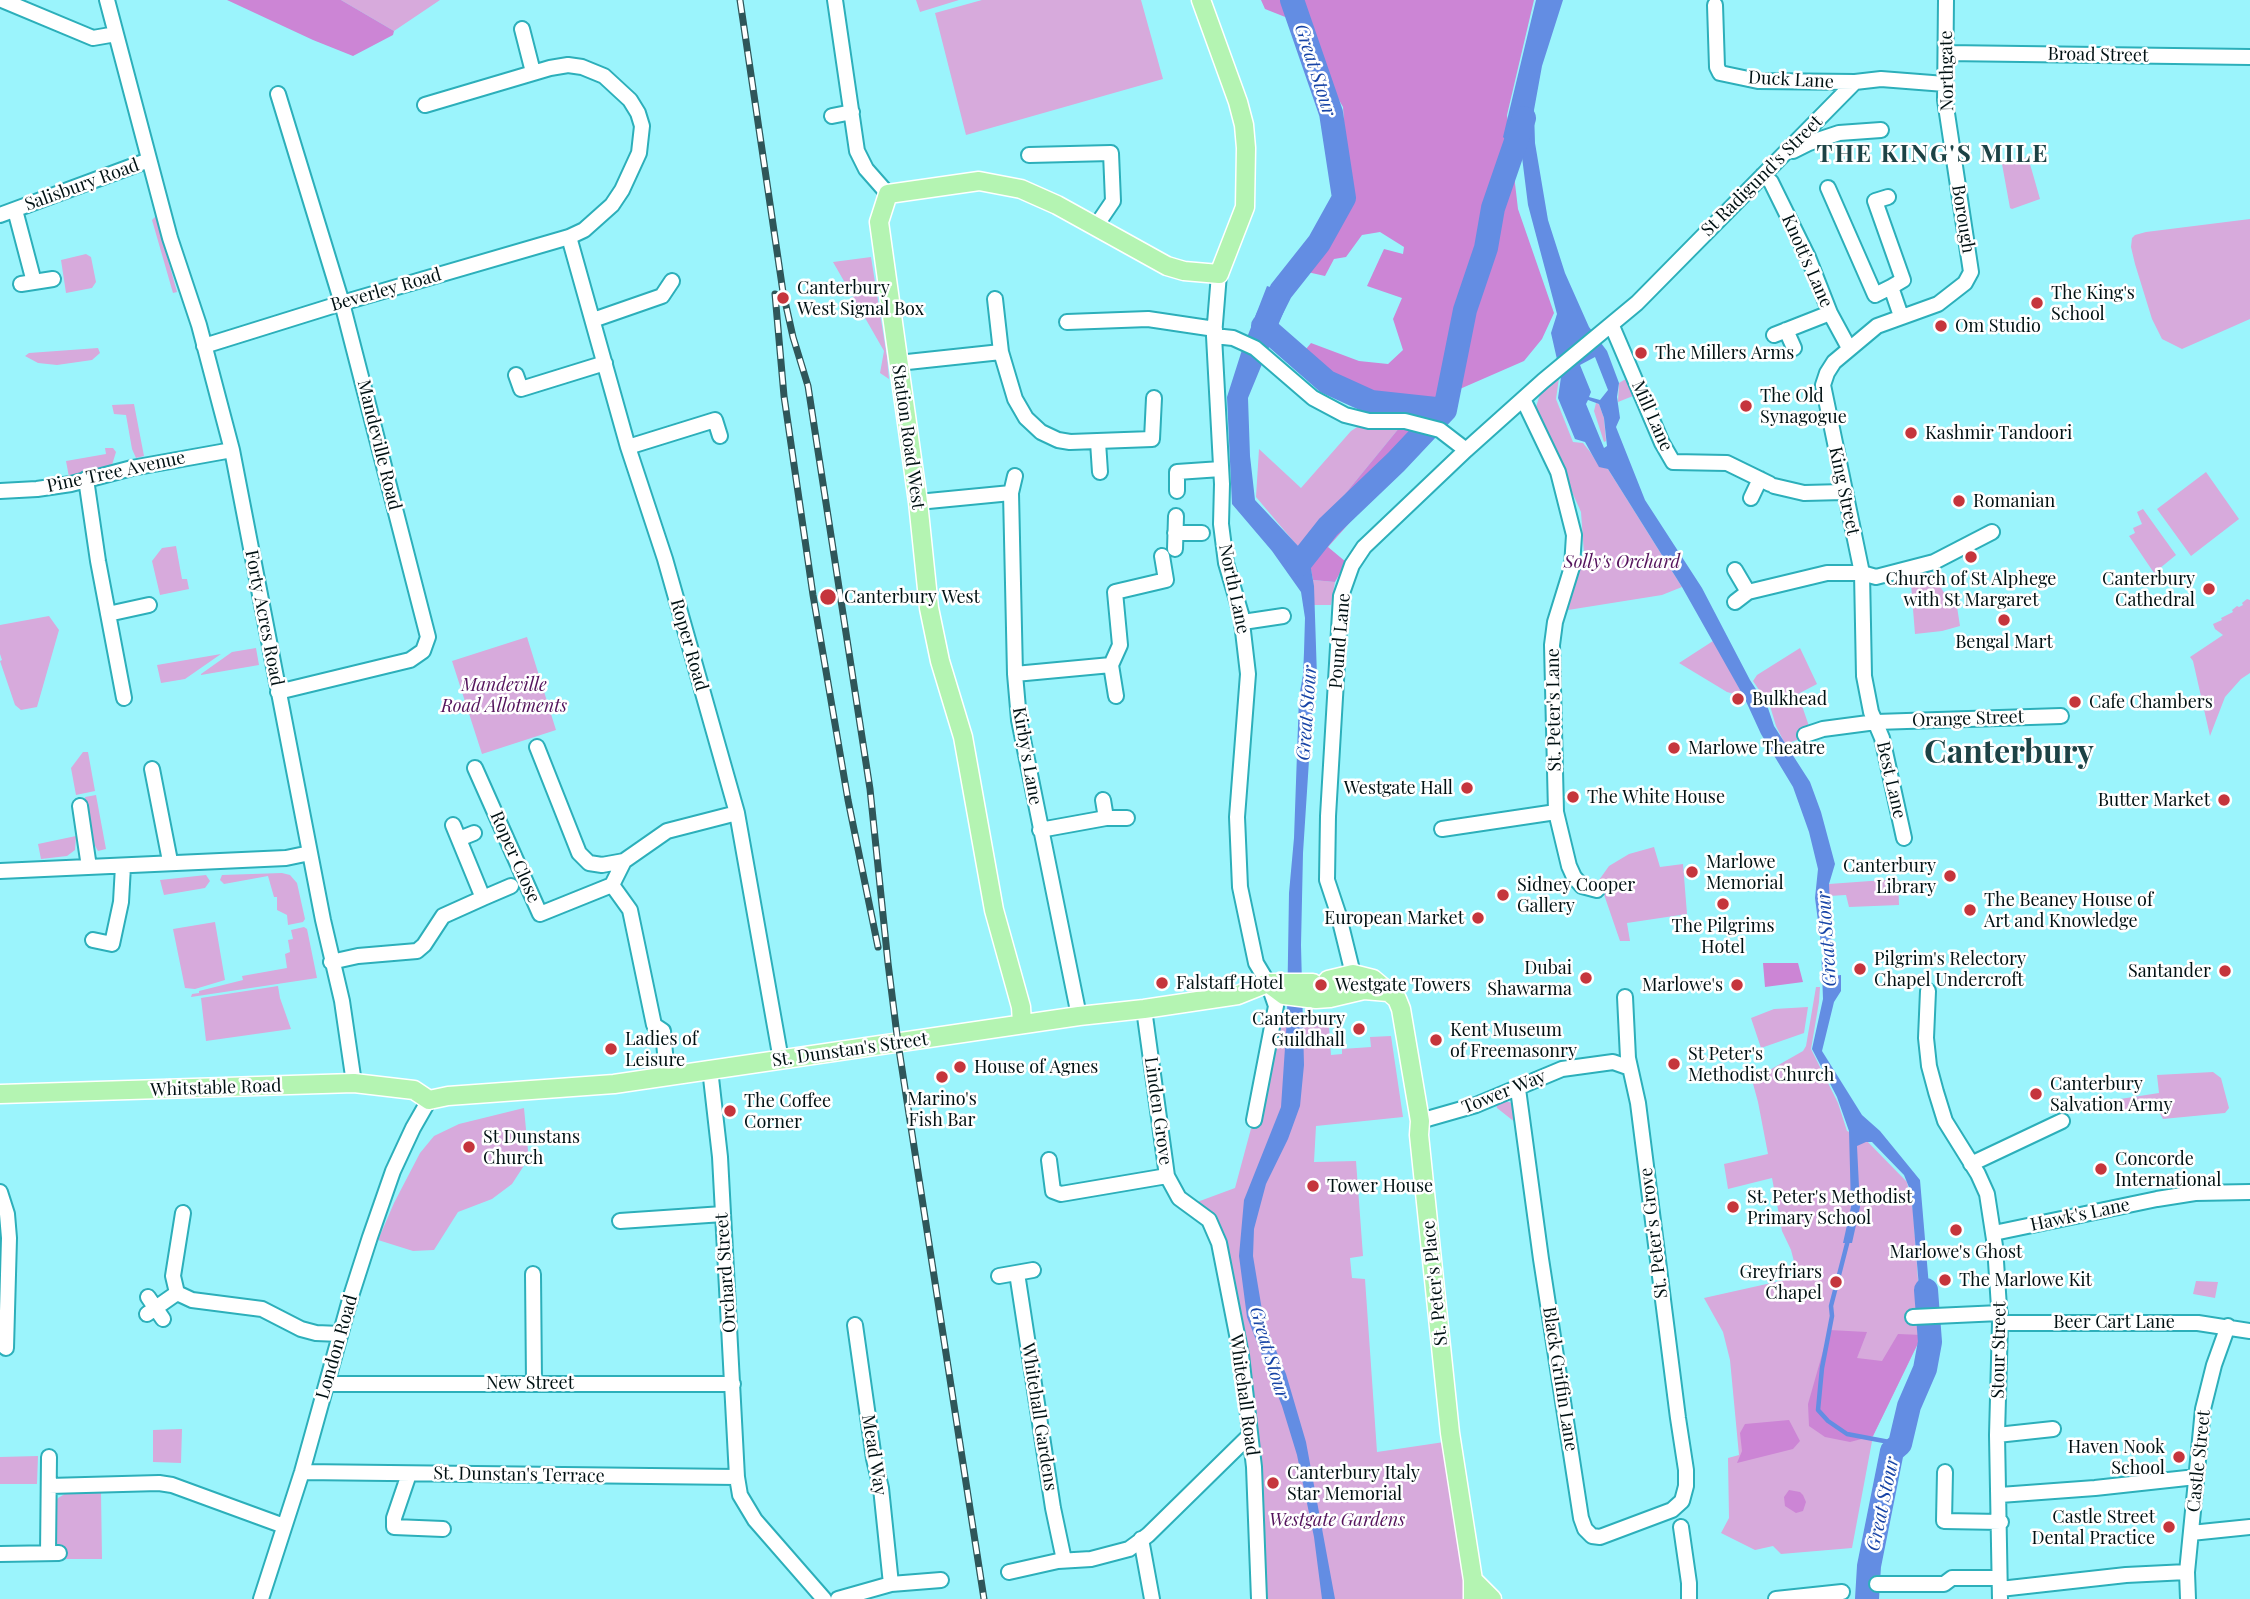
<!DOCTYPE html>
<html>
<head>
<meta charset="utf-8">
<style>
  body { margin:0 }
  canvas { display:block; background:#9bf4fc }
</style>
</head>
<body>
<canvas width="2250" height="1599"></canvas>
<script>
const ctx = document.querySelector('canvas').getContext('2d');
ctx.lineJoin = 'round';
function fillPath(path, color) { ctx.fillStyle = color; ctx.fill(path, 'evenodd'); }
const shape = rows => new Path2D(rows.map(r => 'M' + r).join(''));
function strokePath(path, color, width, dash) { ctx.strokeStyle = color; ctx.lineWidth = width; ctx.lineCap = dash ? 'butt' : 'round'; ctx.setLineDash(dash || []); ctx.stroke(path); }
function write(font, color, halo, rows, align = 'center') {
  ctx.font = font + ' "Playfair Display",serif'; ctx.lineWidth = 5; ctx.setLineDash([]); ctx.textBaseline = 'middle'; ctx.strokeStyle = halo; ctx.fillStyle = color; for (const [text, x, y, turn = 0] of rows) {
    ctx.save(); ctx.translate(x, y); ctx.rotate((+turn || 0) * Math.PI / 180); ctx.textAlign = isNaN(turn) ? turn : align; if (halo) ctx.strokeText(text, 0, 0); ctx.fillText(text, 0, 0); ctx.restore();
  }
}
const green = shape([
  [341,0,440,0,394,31],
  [916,0,959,0,920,12],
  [982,0,1141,0,1163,79,966,135,935,13],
  [2028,157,2040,199,2012,209,2010,208,2002,164],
  [156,216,177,292,173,293,152,220],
  [2250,219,2250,319,2182,349,2162,339,2152,319,2135,264,2131,247,2132,238,2135,235,2146,232],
  [86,254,91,257,96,282,92,288,66,293,61,260],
  [871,257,887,357,889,379,880,373,884,351,833,262],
  [98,348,100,353,92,360,57,365,38,363,25,356,29,353],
  [1629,377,1633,396,1618,402,1619,383],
  [1559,378,1556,399,1573,442,1583,443,1591,453,1599,466,1608,469,1682,587,1662,595,1568,610,1584,554,1581,512,1535,410,1542,388,1552,379],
  [1596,403,1599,404,1604,418,1606,441,1604,442,1594,411],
  [134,404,144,456,136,458,132,449,126,415,114,414,112,405],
  [1404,422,1300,549,1256,497,1259,449,1301,488,1351,431,1362,424],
  [105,448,113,448,116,452,112,465,106,470,69,477,66,461,106,454],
  [2206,472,2239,519,2191,556,2157,509],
  [2143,509,2176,555,2154,573,2129,536,2135,533,2133,528,2142,524,2137,512],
  [176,546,182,579,187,579,189,589,160,595,152,561,162,548],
  [1931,571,1946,596,1953,592,1955,594,1960,626,1942,631,1915,634,1910,572],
  [1313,580,1335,582,1331,605,1314,605],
  [2247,599,2250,600,2250,673,2241,679,2225,697,2210,736,2193,661,2190,657,2223,635,2215,629,2213,624,2222,620,2221,618,2233,612,2232,610,2237,606,2239,607,2243,605,2242,603],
  [49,616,59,630,37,707,21,710,15,705,0,661,2,660,0,654,0,625],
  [527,637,556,730,482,754,452,661],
  [1713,641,1721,654,1744,697,1727,692,1679,663],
  [256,648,259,665,201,675,201,674,232,652],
  [1800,648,1817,684,1798,694,1812,735,1785,744,1776,726,1770,706,1753,681,1757,675],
  [221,654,185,679,161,683,157,665],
  [83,752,88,752,95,791,76,795,71,768],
  [96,795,106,849,98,851,94,844,85,797],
  [76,836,75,850,67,856,41,859,38,844],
  [1654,847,1660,867,1683,864,1687,914,1627,923,1630,941,1620,941,1599,880,1609,866,1629,854],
  [282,873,290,875,297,883,305,919,303,922,288,925,287,915,277,910,277,897,274,897,268,876,224,884,220,880,222,875],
  [206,875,210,881,205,888,164,895,160,880],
  [1898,879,1899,905,1849,907,1846,895,1829,896,1829,884],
  [215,922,225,980,195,989,185,988,173,929],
  [304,927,307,929,317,978,191,997,192,994,199,993,199,991,243,980,242,976,287,968,285,954,290,952,288,940,293,939,291,930],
  [278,986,280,998,291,1029,206,1041,201,998],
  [1816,987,1820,987,1819,1002,1811,1049,1838,1103,1847,1131,1863,1137,1907,1182,1913,1210,1922,1335,1873,1436,1852,1548,1781,1554,1773,1546,1755,1550,1721,1533,1729,1518,1728,1458,1739,1455,1730,1360,1723,1332,1704,1298,1798,1277,1791,1250,1782,1231,1772,1178,1728,1189,1724,1164,1768,1154,1758,1102,1752,1080,1803,1051,1806,1046],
  [1808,1007,1804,1033,1761,1048,1751,1018,1774,1009],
  [1328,1012,1331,1055,1342,1054,1342,1049,1371,1047,1370,1037,1391,1036,1403,1117,1316,1126,1314,1162,1356,1161,1363,1256,1350,1258,1352,1278,1365,1279,1377,1452,1451,1441,1473,1599,1259,1599,1252,1426,1219,1243,1189,1205,1235,1188,1280,1021],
  [2213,1072,2221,1078,2229,1108,2225,1113,2163,1119,2158,1110,2108,1112,2107,1101,2159,1093,2157,1075],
  [1506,1101,1512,1103,1516,1107,1516,1123,1497,1108,1496,1103],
  [524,1108,528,1151,525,1164,512,1184,492,1199,458,1212,434,1250,413,1251,378,1240,394,1203,420,1153,434,1136,459,1124],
  [2196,1281,2218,1282,2215,1298,2193,1294],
  [182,1429,181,1463,153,1462,153,1430],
  [38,1456,37,1484,0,1484,0,1457],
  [68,1492,101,1492,102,1559,66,1559,66,1550,59,1548,54,1542,54,1506,58,1498]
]);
const forest = shape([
  [227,0,341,0,394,31,393,35,353,56,313,40],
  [1261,0,1534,0,1507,115,1518,209,1554,313,1542,339,1524,361,1430,402,1389,400,1361,393,1329,379,1301,355,1311,343,1359,361,1388,364,1403,350,1393,319,1402,298,1367,286,1384,249,1403,254,1404,247,1380,232,1362,235,1346,257,1334,259,1325,276,1303,271,1330,237,1349,198,1343,107,1313,55,1308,26,1265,9],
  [1404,422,1434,428,1328,547,1346,562,1335,582,1313,580,1310,565,1300,549],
  [1763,963,1798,963,1803,982,1765,987],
  [1829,1330,1867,1332,1857,1358,1882,1361,1898,1334,1922,1335,1873,1436,1850,1442,1825,1437,1809,1426,1808,1404],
  [1789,1420,1800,1441,1793,1449,1737,1463,1742,1451,1740,1433,1745,1424],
  [1789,1490,1800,1492,1803,1495,1806,1502,1803,1511,1796,1513,1785,1506,1784,1497]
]);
const water = shape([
  [1536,0,1563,0,1542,66,1534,110,1535,143,1548,220,1565,273,1589,327,1607,351,1619,383,1617,397,1620,418,1616,427,1645,500,1702,588,1750,680,1768,708,1774,726,1810,782,1821,812,1835,864,1829,884,1833,976,1841,975,1841,991,1834,1002,1822,1051,1862,1115,1880,1131,1920,1180,1932,1322,1922,1323,1911,1192,1904,1175,1872,1142,1866,1142,1857,1146,1860,1207,1852,1243,1843,1243,1851,1207,1849,1131,1837,1097,1812,1049,1823,999,1821,944,1815,898,1818,869,1809,832,1793,787,1761,734,1744,697,1682,587,1608,469,1599,467,1585,442,1575,439,1558,398,1561,377,1551,333,1557,314,1528,205,1522,157,1503,137],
  [1595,357,1608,390,1600,400,1589,397,1591,392,1580,365],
  [1588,400,1599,404,1604,418,1607,446,1604,448,1586,404],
  [1267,286,1291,294,1248,398,1250,456,1255,500,1299,547,1310,563,1314,586,1317,677,1312,714,1303,853,1301,945,1304,1065,1300,1106,1288,1139,1266,1184,1254,1229,1253,1256,1264,1322,1286,1374,1306,1442,1335,1599,1322,1599,1314,1537,1297,1455,1282,1406,1247,1317,1239,1256,1244,1200,1281,1107,1287,1018,1289,893,1294,838,1299,697,1303,675,1304,652,1305,618,1301,592,1272,551,1232,504,1227,397,1241,353]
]);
const pier = shape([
  [1834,943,1836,957,1819,961,1818,946]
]);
const stream = shape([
  [1848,1240,1831,1306,1832,1316,1822,1368,1818,1410,1828,1421,1847,1434,1900,1444]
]);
const river = shape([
  [1267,319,1281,291,1319,243,1344,198,1331,113,1292,0],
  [1263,326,1327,382,1371,402,1445,410],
  [1298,565,1328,527,1396,462,1445,410,1465,310,1486,248,1493,208,1524,118],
  [1867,1599,1869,1566,1892,1451,1900,1444,1909,1406,1925,1369,1930,1342,1926,1290]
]);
const minor = shape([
  [2,0,93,38,116,34],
  [107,0,170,238,199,325,232,450,323,920,342,1001,354,1083],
  [835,0,857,151,866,169,888,194],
  [1715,5,1717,67,1720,73,1758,81,1855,82],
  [522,29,533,72],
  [1946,53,2250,57],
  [278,94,342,303,428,637,423,651,410,660,278,692],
  [832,116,852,112],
  [1793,151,1809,143,1839,133,1881,130],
  [1029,155,1111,153,1113,201,1096,226],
  [1763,175,1771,182,1808,257,1830,313,1849,348],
  [1828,188,1875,295,1891,287],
  [1888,197,1875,201,1903,280,1891,287,1901,316],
  [15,210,34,282],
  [0,215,149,160],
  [569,237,628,447,665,559,737,813,781,1060],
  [1219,274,1214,336,1222,484,1221,524,1226,563,1241,614,1248,674,1237,817,1240,887,1256,963,1268,983,1276,1006,1254,1120],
  [21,284,53,279],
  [995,299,1001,352,1015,399,1026,418,1041,432,1058,440,1070,442,1152,439,1154,398],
  [593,320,662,296,672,281],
  [1067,322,1148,319,1215,329],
  [1612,326,1662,443,1673,462,1727,463,1770,484],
  [1786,330,1794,348],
  [1774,335,1830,313],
  [1214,336,1233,338,1255,348,1313,398,1345,415,1369,421,1405,421,1440,430,1466,450],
  [204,346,342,303,569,237,584,230,612,205,622,190,639,153,642,126,638,113,630,100,604,76,582,67,568,65,550,68,425,105],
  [898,363,1001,352],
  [516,375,521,389,605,363],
  [1523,399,1558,472,1574,535,1572,567,1555,622,1552,645,1556,812,1569,866,1574,877,1582,886,1597,890],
  [1098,442,1100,472],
  [628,447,715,420,720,436],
  [1015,476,1011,493,1015,674,1019,720,1079,1016],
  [86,479,98,561,124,698],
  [1774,486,1804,493,1844,492],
  [0,491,37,489,71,484,132,468,232,450],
  [1177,491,1177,472,1221,469],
  [1751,498,1760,479],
  [918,502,1011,493],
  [1175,533,1202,533],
  [1175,549,1176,516],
  [1735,570,1748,592],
  [1735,602,1748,592,1827,573,1862,573,1876,577,1934,562,1992,532],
  [108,614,149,605],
  [1243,622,1283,616],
  [1111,665,1116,696],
  [1015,674,1111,665,1120,645,1115,592,1166,580,1162,556],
  [1805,735,1823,729,1876,722,2061,716],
  [537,747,579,853,589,863,602,865,624,861,667,831,737,813],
  [475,768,540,914,612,885,624,861],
  [152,769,170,861],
  [1103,800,1106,818],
  [80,806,89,867],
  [1442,829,1556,812],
  [1040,830,1106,818,1127,818],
  [1904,838,1882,738,1871,712,1864,676,1862,573,1823,385,1827,373,1834,362,1877,326,1938,304,1965,283,1971,272,1945,100,1946,0],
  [459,839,474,833],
  [0,871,286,858,310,853],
  [612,885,630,910,654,1025,663,1031,667,1075],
  [483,898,511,886],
  [93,940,112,944,121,902,123,866],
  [331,962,358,956,417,951,424,945,443,916,483,898,453,825],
  [1353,974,1338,913,1327,880,1328,816,1341,596,1352,565,1364,547,1466,450,1543,381,1637,303,1855,82,1881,79,1945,84],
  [1928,991,1926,1038,1929,1066,1936,1092,1945,1121,1978,1174,1987,1194,1995,1246,2000,1323,1997,1435,2000,1599],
  [1144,1009,1167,1176,1179,1198,1209,1220,1219,1243,1241,1355,1254,1467,1259,1599],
  [710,1069,720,1157,737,1477,740,1495,755,1520,824,1599],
  [1518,1089,1541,1259,1581,1518,1585,1529,1592,1536,1600,1537,1672,1510,1682,1501,1686,1486,1686,1470,1678,1418,1638,1103,1628,1058,1625,997],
  [1420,1121,1476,1105,1562,1069,1613,1062,1630,1068],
  [1049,1160,1053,1191,1061,1194,1167,1176],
  [1971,1164,2062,1121],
  [0,1192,7,1214,9,1238,6,1348],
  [183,1213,173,1276,177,1293,192,1300,262,1309,301,1329,316,1333,340,1334],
  [620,1221,723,1214],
  [1994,1233,2157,1199,2195,1193,2250,1192],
  [1017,1273,1053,1508,1064,1560],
  [533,1274,534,1382],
  [999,1276,1033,1270],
  [148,1297,163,1319],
  [147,1314,177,1293],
  [1913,1317,2000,1313],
  [2000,1323,2198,1323,2250,1331],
  [855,1325,874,1459,881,1488,891,1584],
  [327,1384,733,1384],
  [1997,1435,2053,1429],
  [302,1472,737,1477],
  [1945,1472,1944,1521,2001,1522],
  [409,1474,394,1518,394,1527,443,1529],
  [49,1486,159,1483,172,1485,284,1526],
  [2000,1495,2095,1488,2196,1477],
  [1681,1527,1689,1583,1689,1599],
  [2191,1533,2250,1527],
  [1141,1539,1152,1599],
  [48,1553,49,1457],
  [0,1554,59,1553],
  [1009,1572,1058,1561,1091,1559,1129,1549,1148,1535,1250,1435],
  [1877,1584,1944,1584,1952,1578,1999,1578],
  [2000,1589,2126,1575,2187,1572],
  [261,1599,302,1472,351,1296,370,1237,393,1171,413,1128,429,1100],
  [838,1599,891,1584,941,1580],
  [1776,1599,1842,1592],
  [2188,1599,2187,1572,2203,1409,2214,1365,2228,1326]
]);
const major = shape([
  [1328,980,1353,974,1373,979,1397,999,1401,1009,1420,1121,1419,1135,1450,1433,1473,1580,1473,1599],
  [1268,983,1284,995,1316,999,1330,998,1364,990,1388,992],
  [1022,1024,1021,1007,994,910,963,737,940,661,929,608,918,502,879,222,888,194,979,181,1021,189,1057,205,1167,266,1184,271,1219,274,1245,207,1246,148,1244,125,1238,102,1201,0],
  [0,1094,354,1083,414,1090,429,1100,448,1096,614,1084,1079,1016,1144,1009,1238,995,1268,983,1313,983],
  [1473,1580,1492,1599]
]);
const rail = shape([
  [740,0,783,292,793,337,808,386,870,789,888,963,898,1043,984,1599],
  [775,294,784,396,813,595,848,800,878,947]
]);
const markers = [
  [783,298,7,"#c5353c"],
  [2037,303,7,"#c5353c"],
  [1941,326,7,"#c5353c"],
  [1641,353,7,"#c5353c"],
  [1746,406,7,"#c5353c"],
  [1911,433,7,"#c5353c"],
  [1959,501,7,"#c5353c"],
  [1971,557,7,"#c5353c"],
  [2209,589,7,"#c5353c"],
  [828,597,9,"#c5353c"],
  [2004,620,7,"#c5353c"],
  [1738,699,7,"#c5353c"],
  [2075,702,7,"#c5353c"],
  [1674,748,7,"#c5353c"],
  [1467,788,7,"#c5353c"],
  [1573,797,7,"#c5353c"],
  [2224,800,7,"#c5353c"],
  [1692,872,7,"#c5353c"],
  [1950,876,7,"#c5353c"],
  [1503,895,7,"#c5353c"],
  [1723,904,7,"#c5353c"],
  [1970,910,7,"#c5353c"],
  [1478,918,7,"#c5353c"],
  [1860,969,7,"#c5353c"],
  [2225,971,7,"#c5353c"],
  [1586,978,7,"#c5353c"],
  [1162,983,7,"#c5353c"],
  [1321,985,7,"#c5353c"],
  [1737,985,7,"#c5353c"],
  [1359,1029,7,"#c5353c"],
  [1436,1040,7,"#c5353c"],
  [611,1049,7,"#c5353c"],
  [1674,1064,7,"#c5353c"],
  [960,1067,7,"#c5353c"],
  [942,1077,7,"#c5353c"],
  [2036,1094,7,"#c5353c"],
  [730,1111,7,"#c5353c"],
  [469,1147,7,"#c5353c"],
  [2101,1169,7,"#c5353c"],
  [1313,1186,7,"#c5353c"],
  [1733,1207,7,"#c5353c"],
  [1956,1230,7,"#c5353c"],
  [1945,1280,7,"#c5353c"],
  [1836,1282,7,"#c5353c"],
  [2179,1457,7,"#c5353c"],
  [1273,1483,7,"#c5353c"],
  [2169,1527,7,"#c5353c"]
];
const streetNames = [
  ["Broad Street",2098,55,1],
  ["Northgate",1947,71,-91],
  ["Duck Lane",1791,80,3],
  ["St Radigund's Street",1762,176,-45],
  ["Salisbury Road",82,185,-20],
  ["Borough",1963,219,81],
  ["Knott's Lane",1807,261,66],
  ["Beverley Road",386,290,-16],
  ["Mill Lane",1652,416,66],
  ["Station Road West",908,437,82],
  ["Mandeville Road",379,445,76],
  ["Pine Tree Avenue",116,472,-12],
  ["King Street",1844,491,78],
  ["North Lane",1234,589,78],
  ["Forty Acres Road",264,618,79],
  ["Pound Lane",1340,641,-85],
  ["Roper Road",689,645,74],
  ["St. Peter's Lane",1554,710,-91],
  ["Orange Street",1968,719,-2],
  ["Kirby's Lane",1027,756,80],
  ["Best Lane",1891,780,77],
  ["Roper Close",515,857,66],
  ["St. Dunstan's Street",850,1050,-8],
  ["Whitstable Road",216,1088,-2],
  ["Tower Way",1504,1092,-22],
  ["Linden Grove",1158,1111,82],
  ["Hawk's Lane",2080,1215,-12],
  ["St. Peter's Grove",1654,1233,-97],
  ["Orchard Street",726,1273,-94],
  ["St. Peter's Place",1435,1283,-96],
  ["Beer Cart Lane",2114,1322],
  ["London Road",337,1347,-74],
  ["Stour Street",1999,1350,-89],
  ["Black Griffin Lane",1560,1379,81],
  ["New Street",530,1383],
  ["Whitehall Road",1244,1395,82],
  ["Whitehall Gardens",1039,1417,81],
  ["Mead Way",874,1455,81],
  ["Castle Street",2199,1461,-84],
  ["St. Dunstan's Terrace",519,1475,1]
];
const poiNames = [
  ["Canterbury",797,288],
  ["West Signal Box",797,309],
  ["The King's",2051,293],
  ["School",2051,314],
  ["Om Studio",1955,326],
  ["The Millers Arms",1655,353],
  ["The Old",1760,396],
  ["Synagogue",1760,417],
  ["Kashmir Tandoori",1925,433],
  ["Romanian",1973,501],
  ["Church of St Alphege",1971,579,"center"],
  ["with St Margaret",1971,600,"center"],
  ["Canterbury",2195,579,"right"],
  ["Cathedral",2195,600,"right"],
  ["Canterbury West",844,597],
  ["Bengal Mart",2004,642,"center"],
  ["Bulkhead",1752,699],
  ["Cafe Chambers",2089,702],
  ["Marlowe Theatre",1688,748],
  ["Westgate Hall",1453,788,"right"],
  ["The White House",1587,797],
  ["Butter Market",2210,800,"right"],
  ["Marlowe",1706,862],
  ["Memorial",1706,883],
  ["Canterbury",1936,866,"right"],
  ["Library",1936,887,"right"],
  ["Sidney Cooper",1517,885],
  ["Gallery",1517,906],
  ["The Beaney House of",1984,900],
  ["Art and Knowledge",1984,921],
  ["European Market",1464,918,"right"],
  ["The Pilgrims",1723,926,"center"],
  ["Hotel",1723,947,"center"],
  ["Pilgrim's Relectory",1874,959],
  ["Chapel Undercroft",1874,980],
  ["Dubai",1572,968,"right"],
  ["Shawarma",1572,989,"right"],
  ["Santander",2211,971,"right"],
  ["Falstaff Hotel",1176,983],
  ["Westgate Towers",1335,985],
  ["Marlowe's",1723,985,"right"],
  ["Canterbury",1345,1019,"right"],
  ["Guildhall",1345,1040,"right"],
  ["Kent Museum",1450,1030],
  ["of Freemasonry",1450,1051],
  ["Ladies of",625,1039],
  ["Leisure",625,1060],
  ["St Peter's",1688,1054],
  ["Methodist Church",1688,1075],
  ["House of Agnes",974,1067],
  ["Canterbury",2050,1084],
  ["Salvation Army",2050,1105],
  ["Marino's",942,1099,"center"],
  ["Fish Bar",942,1120,"center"],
  ["The Coffee",744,1101],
  ["Corner",744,1122],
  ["St Dunstans",483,1137],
  ["Church",483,1158],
  ["Concorde",2115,1159],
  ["International",2115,1180],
  ["Tower House",1327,1186],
  ["St. Peter's Methodist",1747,1197],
  ["Primary School",1747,1218],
  ["Marlowe's Ghost",1956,1252,"center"],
  ["Greyfriars",1822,1272,"right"],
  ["Chapel",1822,1293,"right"],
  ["The Marlowe Kit",1959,1280],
  ["Haven Nook",2165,1447,"right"],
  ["School",2165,1468,"right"],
  ["Canterbury Italy",1287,1473],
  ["Star Memorial",1287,1494],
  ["Castle Street",2155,1517,"right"],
  ["Dental Practice",2155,1538,"right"]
];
const parkNames = [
  ["Solly's Orchard",1622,562],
  ["Mandeville",504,685],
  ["Road Allotments",504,706],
  ["Westgate Gardens",1337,1520]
];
const waterNames = [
  ["Great Stour",1315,70,72],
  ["Great Stour",1307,713,-86],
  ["Great Stour",1827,939,-94],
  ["Great Stour",1269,1353,73],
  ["Great Stour",1883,1504,-78]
];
const districtNames = [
  ["THE KING'S MILE",1933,155]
];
const townNames = [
  ["Canterbury",2009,753]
];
fillPath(green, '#d7aadc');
fillPath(forest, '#cc85d5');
fillPath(water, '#638de3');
fillPath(pier, '#9bf4fc');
strokePath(stream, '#638de3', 4.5);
strokePath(river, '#638de3', 24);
strokePath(minor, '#2cafba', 18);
strokePath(major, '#fff', 21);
strokePath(minor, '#fff', 14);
strokePath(major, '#b4f4b2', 18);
strokePath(rail, '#2f5659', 7);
strokePath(rail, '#fff', 4.5, [13]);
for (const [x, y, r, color] of markers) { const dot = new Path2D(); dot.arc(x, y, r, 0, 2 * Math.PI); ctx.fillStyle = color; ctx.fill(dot); strokePath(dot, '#fff', 2.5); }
write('18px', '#001113', '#fff', streetNames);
write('18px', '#001113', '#fff', poiNames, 'left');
write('italic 18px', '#54135c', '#fff', parkNames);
write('italic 19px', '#1744a6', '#fff', waterNames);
ctx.letterSpacing = '2px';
write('bold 24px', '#1c4245', '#fff', districtNames);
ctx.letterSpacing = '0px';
write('bold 32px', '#1c4245', '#fff', townNames);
</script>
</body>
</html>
